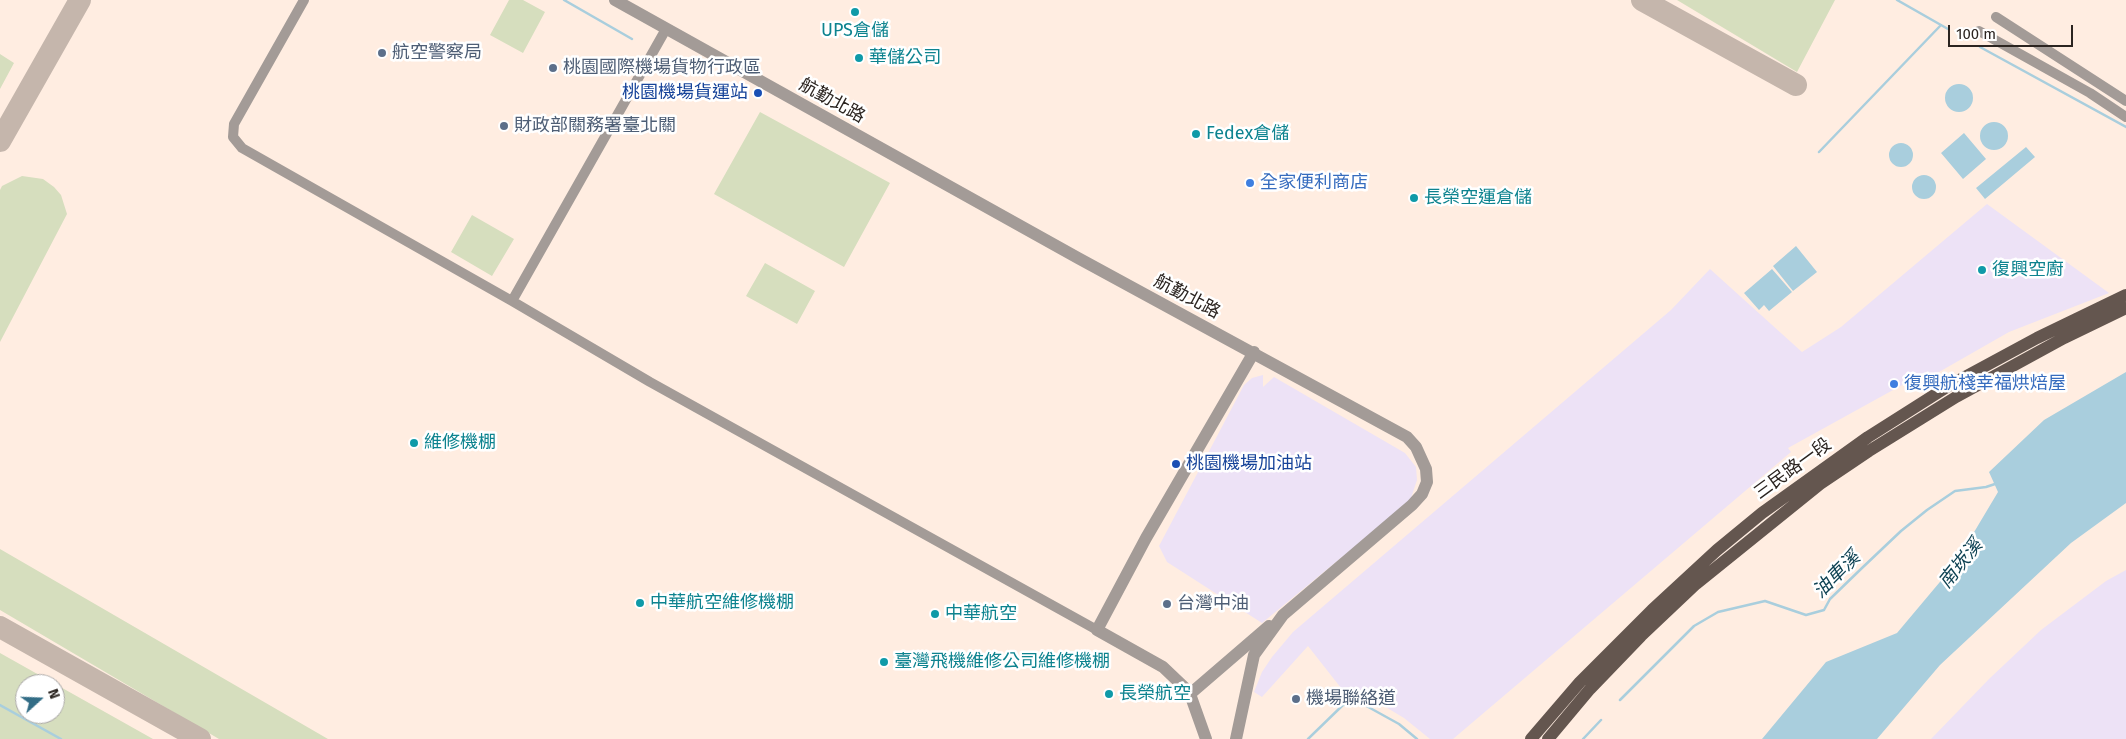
<!DOCTYPE html>
<html>
<head>
<meta charset="utf-8">
<style>
  body { margin:0 }
  #map { position:relative; width:2126px; height:739px; overflow:hidden; background:#ffede1; font-family:"Fira Sans",sans-serif }
  canvas { display:block }
  .north { position:absolute; left:15px; top:674px; width:50px; height:50px; box-sizing:border-box; background:#fff; border:1px solid #aaa7a6; border-radius:50%; rotate:70deg; font-size:14px; font-weight:700; line-height:20px; text-align:center; color:#2b2420 }
  .north::after { content:''; display:block; margin:auto; width:18px; height:22px; background:#336d86; clip-path:polygon(50% 0,100% 100%,50% 72%,0 100%) }
  .scale { position:absolute; left:1948px; top:25px; width:125px; height:22px; box-sizing:border-box; border:2px solid #2b2420; border-top:0; padding-left:6px; font-size:15px; line-height:18px; white-space:nowrap; color:#2b2420; -webkit-text-stroke:4px #fff; paint-order:stroke }
</style>
</head>
<body>
<div id="map">
<canvas width="2126" height="739"></canvas>
<div class="north">N</div>
<div class="scale">100 m</div>
</div>
<script>
const ctx = document.querySelector('canvas').getContext('2d');
ctx.lineJoin = 'round';
function fillPath(path, color) { ctx.fillStyle = color; ctx.fill(path, 'evenodd'); }
const shape = rows => new Path2D(rows.map(r => 'M' + r).join(''));
function strokePath(path, color, width, dash) { ctx.strokeStyle = color; ctx.lineWidth = width; ctx.lineCap = dash ? 'butt' : 'round'; ctx.setLineDash(dash || []); ctx.stroke(path); }
function write(font, color, halo, rows, align = 'center') {
  ctx.font = font + ' "Fira Sans","Noto Sans TC",sans-serif'; ctx.lineWidth = 5; ctx.setLineDash([]); ctx.textBaseline = 'middle'; ctx.strokeStyle = halo; ctx.fillStyle = color; for (const [text, x, y, turn = 0] of rows) {
    ctx.save(); ctx.translate(x, y); ctx.rotate((+turn || 0) * Math.PI / 180); ctx.textAlign = isNaN(turn) ? turn : align; if (halo) ctx.strokeText(text, 0, 0); ctx.fillText(text, 0, 0); ctx.restore();
  }
}
const industrial = shape([
  [1987,204,2109,293,2009,332,1918,384,1913,379,1788,448,1791,452,1453,739,1430,739,1404,718,1369,697,1341,688,1308,646,1262,697,1254,692,1262,672,1272,657,1293,632,1671,310,1710,269,1802,352,1841,327],
  [1263,375,1263,387,1274,377,1405,453,1416,467,1417,480,1410,501,1262,623,1167,562,1159,546,1244,385,1252,378],
  [2126,570,2126,739,1931,739,1989,679,2041,630,2106,581]
]);
const green = shape([
  [509,0,523,0,545,12,523,53,490,35],
  [1677,0,1835,0,1797,72],
  [0,54,14,63,0,89],
  [760,112,890,183,844,267,714,194],
  [22,176,43,179,54,187,61,195,67,214,0,342,0,190,2,186],
  [472,215,514,239,492,276,451,252],
  [765,263,815,291,797,324,746,296],
  [0,549,328,739,219,739,0,610],
  [0,653,153,739,0,739],
  [25,684,55,684,55,714,25,714]
]);
const water = shape([
  '1945 98a14 14 0 1 1 28 0a14 14 0 1 1-28 0Z',
  '1980 136a14 14 0 1 1 28 0a14 14 0 1 1-28 0Z',
  [1964,133,1986,159,1963,179,1941,153],
  '1889 155a12 12 0 1 1 24 0a12 12 0 1 1-24 0Z',
  [2026,147,2035,157,1985,199,1976,188],
  '1912 187a12 12 0 1 1 24 0a12 12 0 1 1-24 0Z',
  [1796,246,1817,272,1793,291,1773,266],
  [1772,269,1792,292,1769,311,1764,305,1759,310,1744,293],
  [2126,372,2126,503,2071,543,1940,665,1877,739,1762,739,1826,662,1897,633,1955,564,1998,492,1989,472,2044,420]
]);
const stream = shape([
  [564,0,632,39],
  [1897,0,1948,29],
  [1980,47,2126,127],
  [1819,152,1941,25],
  [1620,700,1694,626,1718,612,1765,601,1806,615,1824,610,1830,599,1862,568,1901,531,1927,510,1955,491,1986,487,1995,484],
  [0,705,61,739],
  [1308,739,1343,705,1361,703,1399,724,1417,739],
  [1583,739,1601,720]
]);
const taxiway = shape([
  [1642,0,1796,85],
  [0,141,80,0],
  [0,627,200,739]
]);
const minor = shape([
  [304,0,234,124,233,137,242,148,512,301,650,382,1097,630],
  [1996,17,2126,101],
  [1979,31,2090,93,2126,117],
  [512,301,666,29]
]);
const tertiary = shape([
  [615,0,1078,258,1407,437,1416,447,1426,469,1427,482,1422,494,1412,505,1283,615,1254,655,1236,739],
  [1190,694,1269,626],
  [1206,739,1190,694,1184,687,1163,667,1097,630,1146,538,1254,352]
]);
const primary = shape([
  [1531,739,1580,682,1652,610,1717,550,1762,513,1868,437,1950,385,2037,338,2126,295],
  [1548,739,1590,689,1641,636,1696,584,1820,484,1869,451,1956,397,2064,338,2126,308]
]);
const markers = [
  [855,12,5,"#0f9aa8"],
  [382,53,5,"#5c6f8a"],
  [859,58,5,"#0f9aa8"],
  [553,68,5,"#5c6f8a"],
  [758,93,5,"#1a4fb4"],
  [504,126,5,"#5c6f8a"],
  [1196,134,5,"#0f9aa8"],
  [1250,183,5,"#3f7fe0"],
  [1414,198,5,"#0f9aa8"],
  [1982,270,5,"#0f9aa8"],
  [1894,384,5,"#3f7fe0"],
  [414,443,5,"#0f9aa8"],
  [1176,464,5,"#1a4fb4"],
  [640,603,5,"#0f9aa8"],
  [1167,604,5,"#5c6f8a"],
  [935,614,5,"#0f9aa8"],
  [884,662,5,"#0f9aa8"],
  [1109,694,5,"#0f9aa8"],
  [1296,699,5,"#5c6f8a"]
];
const cultureNames = [
  ["UPS倉儲",855,31,"center"],
  ["華儲公司",869,58],
  ["Fedex倉儲",1206,134],
  ["長榮空運倉儲",1424,198],
  ["復興空廚",1992,270],
  ["維修機棚",424,443],
  ["中華航空維修機棚",650,603],
  ["中華航空",945,614],
  ["臺灣飛機維修公司維修機棚",894,662],
  ["長榮航空",1119,694]
];
const serviceNames = [
  ["航空警察局",392,53],
  ["桃園國際機場貨物行政區",563,68],
  ["財政部關務署臺北關",514,126],
  ["台灣中油",1177,604],
  ["機場聯絡道",1306,699]
];
const transitNames = [
  ["桃園機場貨運站",748,93],
  ["桃園機場加油站",1186,464,"left"]
];
const streetNames = [
  ["航勤北路",832,101,29],
  ["航勤北路",1187,297,28],
  ["三民路一段",1793,469,-36]
];
const shopNames = [
  ["全家便利商店",1260,183],
  ["復興航棧幸福烘焙屋",1904,384]
];
const waterNames = [
  ["南崁溪",1961,564,-51],
  ["油車溪",1837,575,-45]
];
fillPath(industrial, '#ede2f6');
fillPath(green, '#d6debe');
fillPath(water, '#a9cedd');
strokePath(stream, '#a9cedd', 2.5);
strokePath(taxiway, '#c5b6ac', 22);
strokePath(minor, '#a39b97', 10);
strokePath(tertiary, '#a39b97', 12);
strokePath(primary, '#64564f', 12);
for (const [x, y, r, color] of markers) { const dot = new Path2D(); dot.arc(x, y, r, 0, 2 * Math.PI); ctx.fillStyle = color; ctx.fill(dot); strokePath(dot, '#fff', 2); }
write('18px', '#0d838f', '#fff', cultureNames, 'left');
write('18px', '#4e5e75', '#fff', serviceNames, 'left');
write('18px', '#164399', '#fff', transitNames, 'right');
write('18px', '#2b2420', '#fff', streetNames);
write('18px', '#366cbe', '#fff', shopNames, 'left');
write('italic 19px', '#0e4253', '#fff', waterNames);
</script>
</body>
</html>
